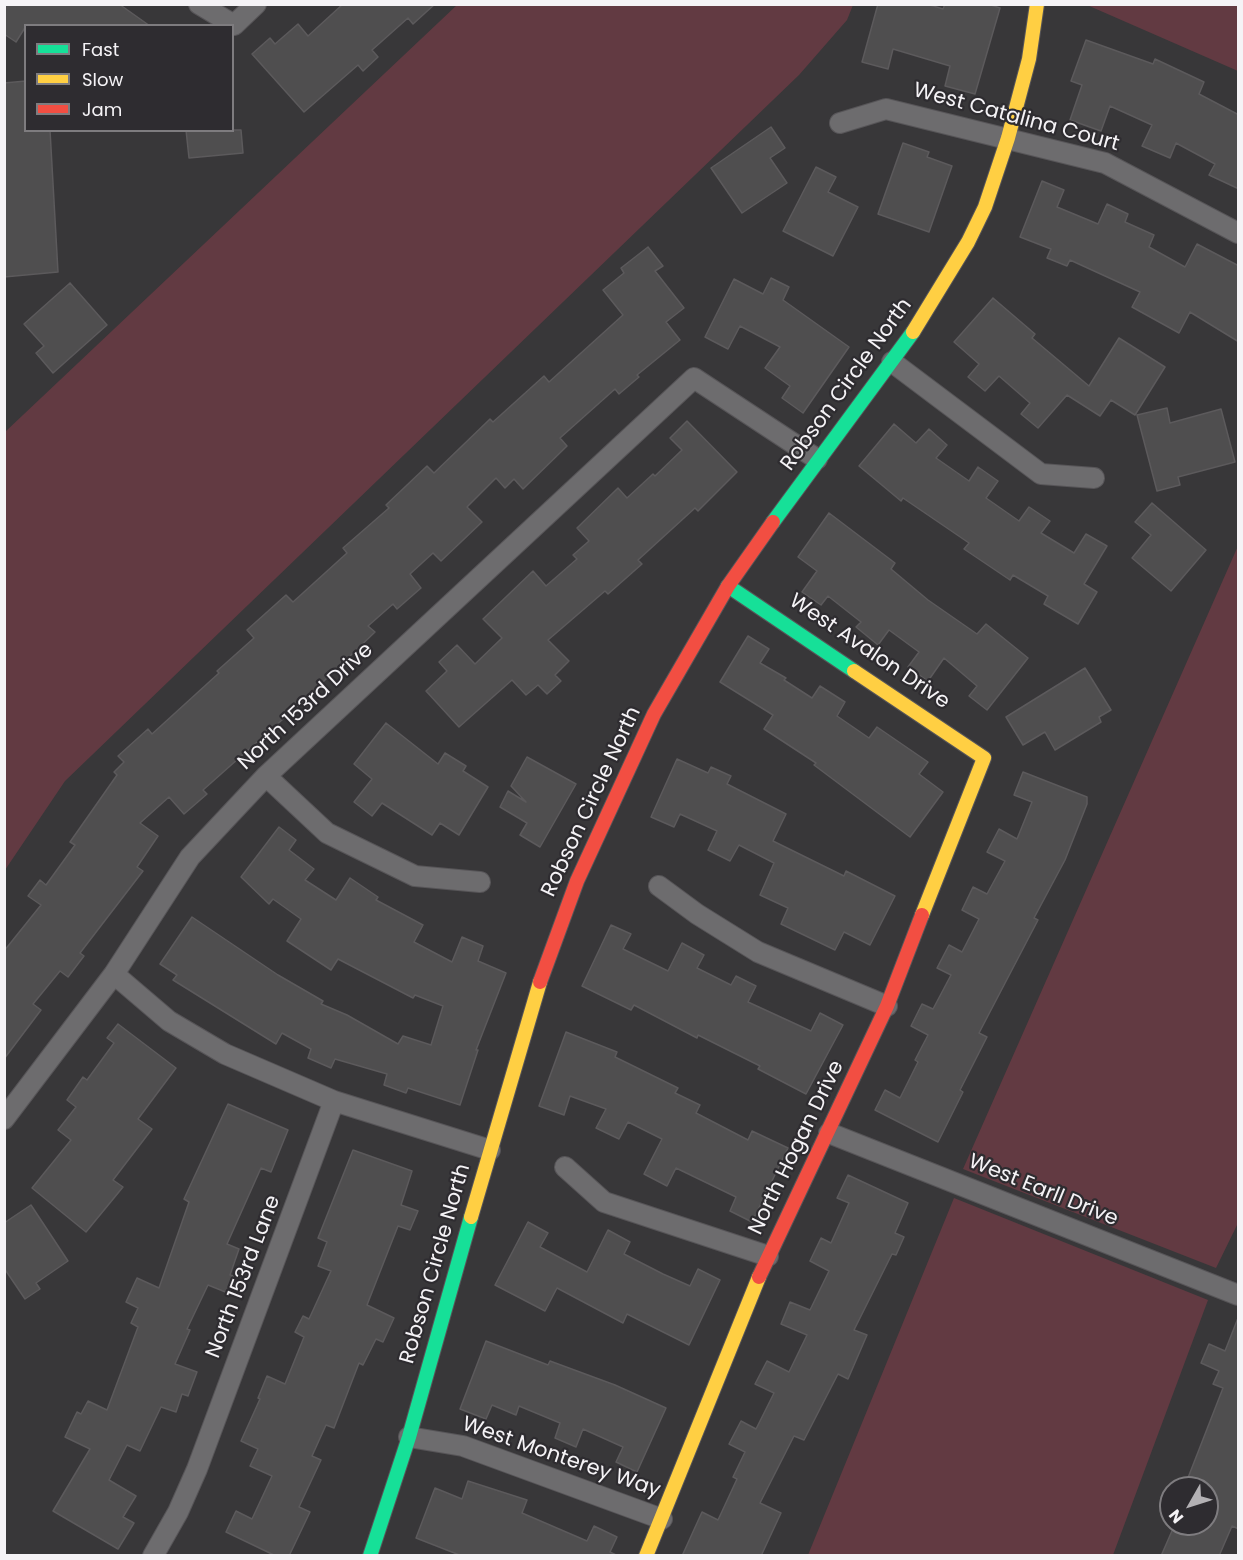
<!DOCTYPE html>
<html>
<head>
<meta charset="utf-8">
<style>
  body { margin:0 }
  #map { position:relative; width:1243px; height:1560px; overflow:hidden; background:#383739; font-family:Poppins,sans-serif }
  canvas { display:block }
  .frame { position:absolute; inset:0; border:6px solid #f5f3f6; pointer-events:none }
  .legend { position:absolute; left:24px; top:24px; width:210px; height:108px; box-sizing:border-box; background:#2e2c30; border:2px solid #7e7c7f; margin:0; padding:8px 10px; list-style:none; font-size:18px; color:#f5f3f6 }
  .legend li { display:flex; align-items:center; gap:12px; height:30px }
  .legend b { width:30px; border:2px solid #7e7c7f }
  .north { position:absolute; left:1159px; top:1476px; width:60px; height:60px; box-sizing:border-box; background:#2e2c30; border:2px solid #7e7c7f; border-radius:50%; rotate:231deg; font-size:16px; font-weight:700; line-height:24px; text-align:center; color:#f5f3f6 }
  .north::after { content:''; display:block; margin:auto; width:21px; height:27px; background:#b3b1b4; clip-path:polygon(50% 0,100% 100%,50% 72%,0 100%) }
</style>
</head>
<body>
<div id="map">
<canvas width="1243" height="1560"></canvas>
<div class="frame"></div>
<ul class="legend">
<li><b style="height:8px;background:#16e098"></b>Fast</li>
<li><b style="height:8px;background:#ffcf43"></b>Slow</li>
<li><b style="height:8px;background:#f24e42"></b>Jam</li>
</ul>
<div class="north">N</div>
</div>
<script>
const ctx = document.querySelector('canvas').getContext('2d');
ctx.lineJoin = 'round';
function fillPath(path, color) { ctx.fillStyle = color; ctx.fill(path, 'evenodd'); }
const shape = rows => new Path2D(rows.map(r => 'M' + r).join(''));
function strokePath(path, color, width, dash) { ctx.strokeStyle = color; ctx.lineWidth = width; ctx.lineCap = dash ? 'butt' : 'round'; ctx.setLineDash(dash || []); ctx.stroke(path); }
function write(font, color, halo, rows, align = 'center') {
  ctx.font = font + ' Poppins,sans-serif'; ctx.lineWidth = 4.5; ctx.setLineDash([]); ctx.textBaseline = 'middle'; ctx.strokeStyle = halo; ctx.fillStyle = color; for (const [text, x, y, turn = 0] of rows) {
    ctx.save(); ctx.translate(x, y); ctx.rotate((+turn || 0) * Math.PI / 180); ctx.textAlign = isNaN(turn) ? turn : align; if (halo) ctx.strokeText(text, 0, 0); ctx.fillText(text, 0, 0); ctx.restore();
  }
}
const green = shape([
  [457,5,853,5,847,20,799,75,65,781,5,870,5,432],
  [1087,5,1238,5,1238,71],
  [1238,546,1238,1223,1216,1268,963,1169],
  [954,1198,1208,1300,1113,1555,808,1555]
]);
const building = shape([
  [4,4,119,4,150,26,26,26,16,42,4,34,4,4],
  [343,4,435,4,413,24,408,18,372,50,378,57,363,71,358,65,304,112,252,54,270,38,275,44,298,24,308,36,343,4],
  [878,4,927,4,943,9,945,4,988,4,1000,8,975,94,945,86,950,66,893,49,888,69,862,62,878,4],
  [1086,40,1153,64,1155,59,1204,82,1199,94,1239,115,1239,189,1209,175,1215,164,1176,143,1170,158,1142,146,1152,125,1110,106,1101,131,1070,120,1082,85,1071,81,1086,40],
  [26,81,26,130,50,130,58,272,4,277,4,83,26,81],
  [771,127,785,148,770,158,787,183,742,213,711,168,771,127],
  [186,130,241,130,243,153,189,158,186,130],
  [903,143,929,152,927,157,952,166,929,232,878,214,903,143],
  [816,167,836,177,828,192,858,207,833,256,783,231,816,167],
  [1042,181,1064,190,1057,207,1098,224,1107,204,1128,214,1125,222,1154,235,1149,247,1185,267,1197,244,1239,266,1239,342,1190,312,1179,333,1132,307,1140,292,1070,260,1067,266,1047,258,1051,249,1020,237,1042,181],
  [648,247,663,266,655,271,684,308,666,322,680,340,637,375,639,377,619,394,615,389,560,438,567,446,523,489,514,479,505,488,496,478,467,507,482,522,441,561,433,553,410,574,421,588,397,609,393,604,368,626,375,632,300,704,203,790,207,794,184,814,169,797,140,823,158,836,137,867,143,871,80,953,84,956,68,977,60,971,33,1004,41,1010,4,1059,4,951,41,905,28,896,40,880,46,885,75,845,70,842,117,775,114,772,124,762,118,756,148,729,152,734,219,673,217,671,254,638,247,630,286,595,293,602,347,553,343,548,389,508,386,505,427,466,434,473,490,419,493,422,544,376,549,382,623,315,603,290,624,273,621,268,648,247],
  [771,278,789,287,783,300,849,347,803,413,782,398,790,386,765,368,780,347,740,326,728,349,705,337,734,279,763,294,771,278],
  [70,283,107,325,53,373,36,353,44,346,24,324,70,283],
  [993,298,1035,334,1032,338,1089,386,1119,338,1165,367,1135,415,1111,400,1100,416,1067,395,1038,428,1021,414,1030,403,999,376,985,391,968,377,979,364,954,342,993,298],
  [1167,408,1170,423,1221,409,1235,462,1178,477,1180,485,1157,491,1137,415,1167,408],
  [687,421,737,472,698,511,695,508,638,560,642,564,608,594,605,591,548,640,569,661,555,675,561,681,547,694,538,685,526,695,512,680,459,727,426,691,447,671,439,662,457,645,475,664,502,638,483,619,533,571,546,586,577,559,573,555,589,541,577,528,618,488,627,498,653,474,655,476,682,450,670,438,687,421],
  [894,424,916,443,929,429,947,445,936,458,969,481,978,467,998,481,986,498,1019,521,1029,507,1050,521,1041,533,1074,553,1086,534,1107,546,1084,584,1097,592,1078,624,1044,604,1048,596,1013,575,1010,580,964,549,969,543,903,498,901,501,859,466,894,424],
  [1152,503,1206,550,1171,591,1132,558,1151,535,1135,522,1152,503],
  [829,513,895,563,891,569,928,600,977,634,986,624,1028,658,987,710,969,696,977,686,944,658,928,681,908,667,919,652,889,630,878,645,856,627,861,622,828,596,821,605,802,592,817,571,798,557,829,513],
  [748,636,769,649,760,663,786,678,784,680,812,698,820,686,845,702,837,716,869,738,877,727,928,762,919,774,943,792,910,837,814,765,816,763,764,729,773,715,720,682,748,636],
  [1085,668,1111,710,1099,717,1101,722,1055,750,1045,732,1023,745,1006,717,1085,668],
  [386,723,438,764,445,753,466,766,463,771,488,787,459,835,440,823,432,835,382,803,372,816,354,802,372,779,354,764,386,723],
  [527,757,576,784,540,847,520,835,527,823,500,807,508,791,526,802,511,786,527,757],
  [677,759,708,773,711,767,731,776,727,784,786,814,773,841,844,876,846,871,895,896,870,945,844,932,835,950,781,924,788,908,760,895,774,863,739,845,730,861,708,850,717,831,680,814,674,827,651,817,677,759],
  [1023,772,1087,797,1087,804,1065,860,1034,918,1038,920,979,1033,987,1037,960,1090,963,1092,938,1142,875,1110,885,1090,900,1098,918,1062,915,1060,928,1035,911,1026,922,1004,933,1009,951,975,937,968,949,945,962,952,979,919,962,910,973,887,987,894,1005,861,987,852,999,829,1017,839,1032,802,1014,795,1023,772],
  [279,827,296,840,289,850,314,869,305,880,336,900,350,878,378,897,376,900,423,925,414,942,452,962,462,937,483,946,478,961,506,973,476,1050,478,1050,460,1105,408,1088,406,1093,384,1085,387,1074,335,1059,331,1068,308,1058,311,1049,282,1033,276,1044,173,980,177,975,160,964,192,917,278,975,323,1001,321,1004,347,1015,398,1044,403,1036,431,1045,443,1006,415,995,413,998,338,959,331,970,287,941,301,919,273,899,269,904,241,877,279,827],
  [611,925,631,934,623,949,668,971,682,943,704,955,697,968,731,985,736,976,756,986,748,1002,811,1031,820,1013,843,1025,806,1094,758,1069,760,1066,698,1035,697,1038,634,1005,631,1010,582,986,611,925],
  [118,1024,176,1068,138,1119,152,1129,113,1180,123,1187,86,1232,32,1188,71,1140,58,1130,76,1107,67,1100,83,1077,87,1080,114,1043,107,1038,118,1024],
  [566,1032,617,1052,615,1057,678,1088,675,1093,700,1105,696,1113,748,1140,752,1131,788,1148,752,1222,730,1211,736,1197,676,1168,667,1186,644,1174,662,1139,628,1122,619,1139,596,1128,606,1109,570,1096,564,1115,539,1106,566,1032],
  [228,1104,288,1130,271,1172,261,1168,227,1244,239,1249,230,1275,234,1276,228,1293,208,1285,187,1329,190,1330,175,1364,197,1372,188,1396,182,1394,176,1412,161,1407,140,1451,127,1445,109,1480,136,1496,123,1517,134,1523,118,1549,53,1511,90,1449,65,1437,77,1412,81,1414,88,1401,107,1410,138,1327,131,1323,138,1308,126,1302,137,1278,159,1288,189,1202,184,1199,228,1104],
  [353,1150,412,1171,401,1205,418,1211,410,1230,398,1226,367,1305,394,1318,383,1342,376,1339,363,1365,359,1363,334,1428,326,1425,312,1456,321,1460,299,1507,310,1512,289,1556,276,1556,226,1532,236,1511,252,1519,272,1476,250,1466,258,1449,241,1441,260,1399,258,1398,267,1376,285,1384,304,1337,295,1332,303,1316,309,1319,331,1271,318,1266,327,1242,318,1238,353,1150],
  [848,1175,908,1203,895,1233,904,1237,896,1255,892,1254,854,1330,867,1335,848,1379,838,1374,804,1440,794,1436,760,1503,781,1513,761,1556,682,1556,702,1512,718,1520,737,1479,733,1477,745,1452,729,1444,741,1421,756,1429,774,1393,755,1384,767,1361,789,1372,807,1335,781,1324,790,1302,810,1310,829,1271,810,1261,821,1238,831,1243,849,1203,837,1198,848,1175],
  [31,1205,68,1261,36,1283,40,1289,25,1299,4,1268,4,1223,31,1205],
  [528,1222,548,1233,540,1247,587,1272,608,1230,630,1242,624,1254,663,1274,690,1286,698,1269,720,1280,689,1345,627,1314,623,1323,557,1288,545,1311,495,1285,528,1222],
  [1238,1318,1239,1529,1232,1526,1219,1556,1161,1556,1175,1524,1207,1524,1207,1488,1184,1488,1223,1388,1213,1384,1219,1371,1201,1363,1209,1344,1225,1351,1238,1318],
  [486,1341,548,1365,550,1361,615,1385,666,1408,637,1472,616,1462,623,1447,583,1429,576,1447,555,1438,560,1423,519,1406,516,1415,492,1405,486,1419,460,1409,486,1341],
  [468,1481,527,1500,522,1513,587,1541,594,1526,617,1537,610,1552,618,1556,462,1556,416,1538,435,1488,462,1499,468,1481]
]);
const street = shape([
  [199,4,234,25,256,4],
  [840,123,886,109,1105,163,1238,233],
  [892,362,1041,474,1094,478],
  [266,776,327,833,415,876,480,882],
  [659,886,697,914,758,952,887,1006],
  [114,974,169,1021,225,1054,334,1101,490,1150],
  [4,1119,114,974,190,857,266,776,694,378,817,459],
  [829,1133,1238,1295],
  [565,1167,604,1202,768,1256],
  [409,1437,463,1446,662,1519],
  [153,1556,178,1512,197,1469,334,1101]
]);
const fast = shape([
  [773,522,913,332],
  [728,586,854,671],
  [370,1556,409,1437,471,1217]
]);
const slow = shape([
  [913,332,968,242,985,207,1008,138,1029,59,1037,4],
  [854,671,984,758,922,915],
  [471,1217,540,982],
  [646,1556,759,1277]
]);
const jam = shape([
  [540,982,577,881,654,714,728,586,773,522],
  [759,1277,887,1006,922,915]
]);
const streetNames = [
  ["West Catalina Court",1016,118,15],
  ["Robson Circle North",847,385,-54],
  ["West Avalon Drive",869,652,34],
  ["North 153rd Drive",306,707,-43],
  ["Robson Circle North",592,802,-65],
  ["North Hogan Drive",797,1148,-64],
  ["West Earll Drive",1043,1191,22],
  ["Robson Circle North",436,1264,-74],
  ["North 153rd Lane",244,1277,-69],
  ["West Monterey Way",561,1458,19]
];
fillPath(green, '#623a42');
fillPath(building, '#4f4e4f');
strokePath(building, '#5c5a5c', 1.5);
strokePath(street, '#575558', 22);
strokePath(fast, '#575558', 16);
strokePath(slow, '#575558', 16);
strokePath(jam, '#575558', 16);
strokePath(street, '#6d6c6e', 20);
strokePath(fast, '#16e098', 14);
strokePath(slow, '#ffcf43', 14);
strokePath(jam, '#f24e42', 14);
write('21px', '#f5f3f6', '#2e2c30', streetNames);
</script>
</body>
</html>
